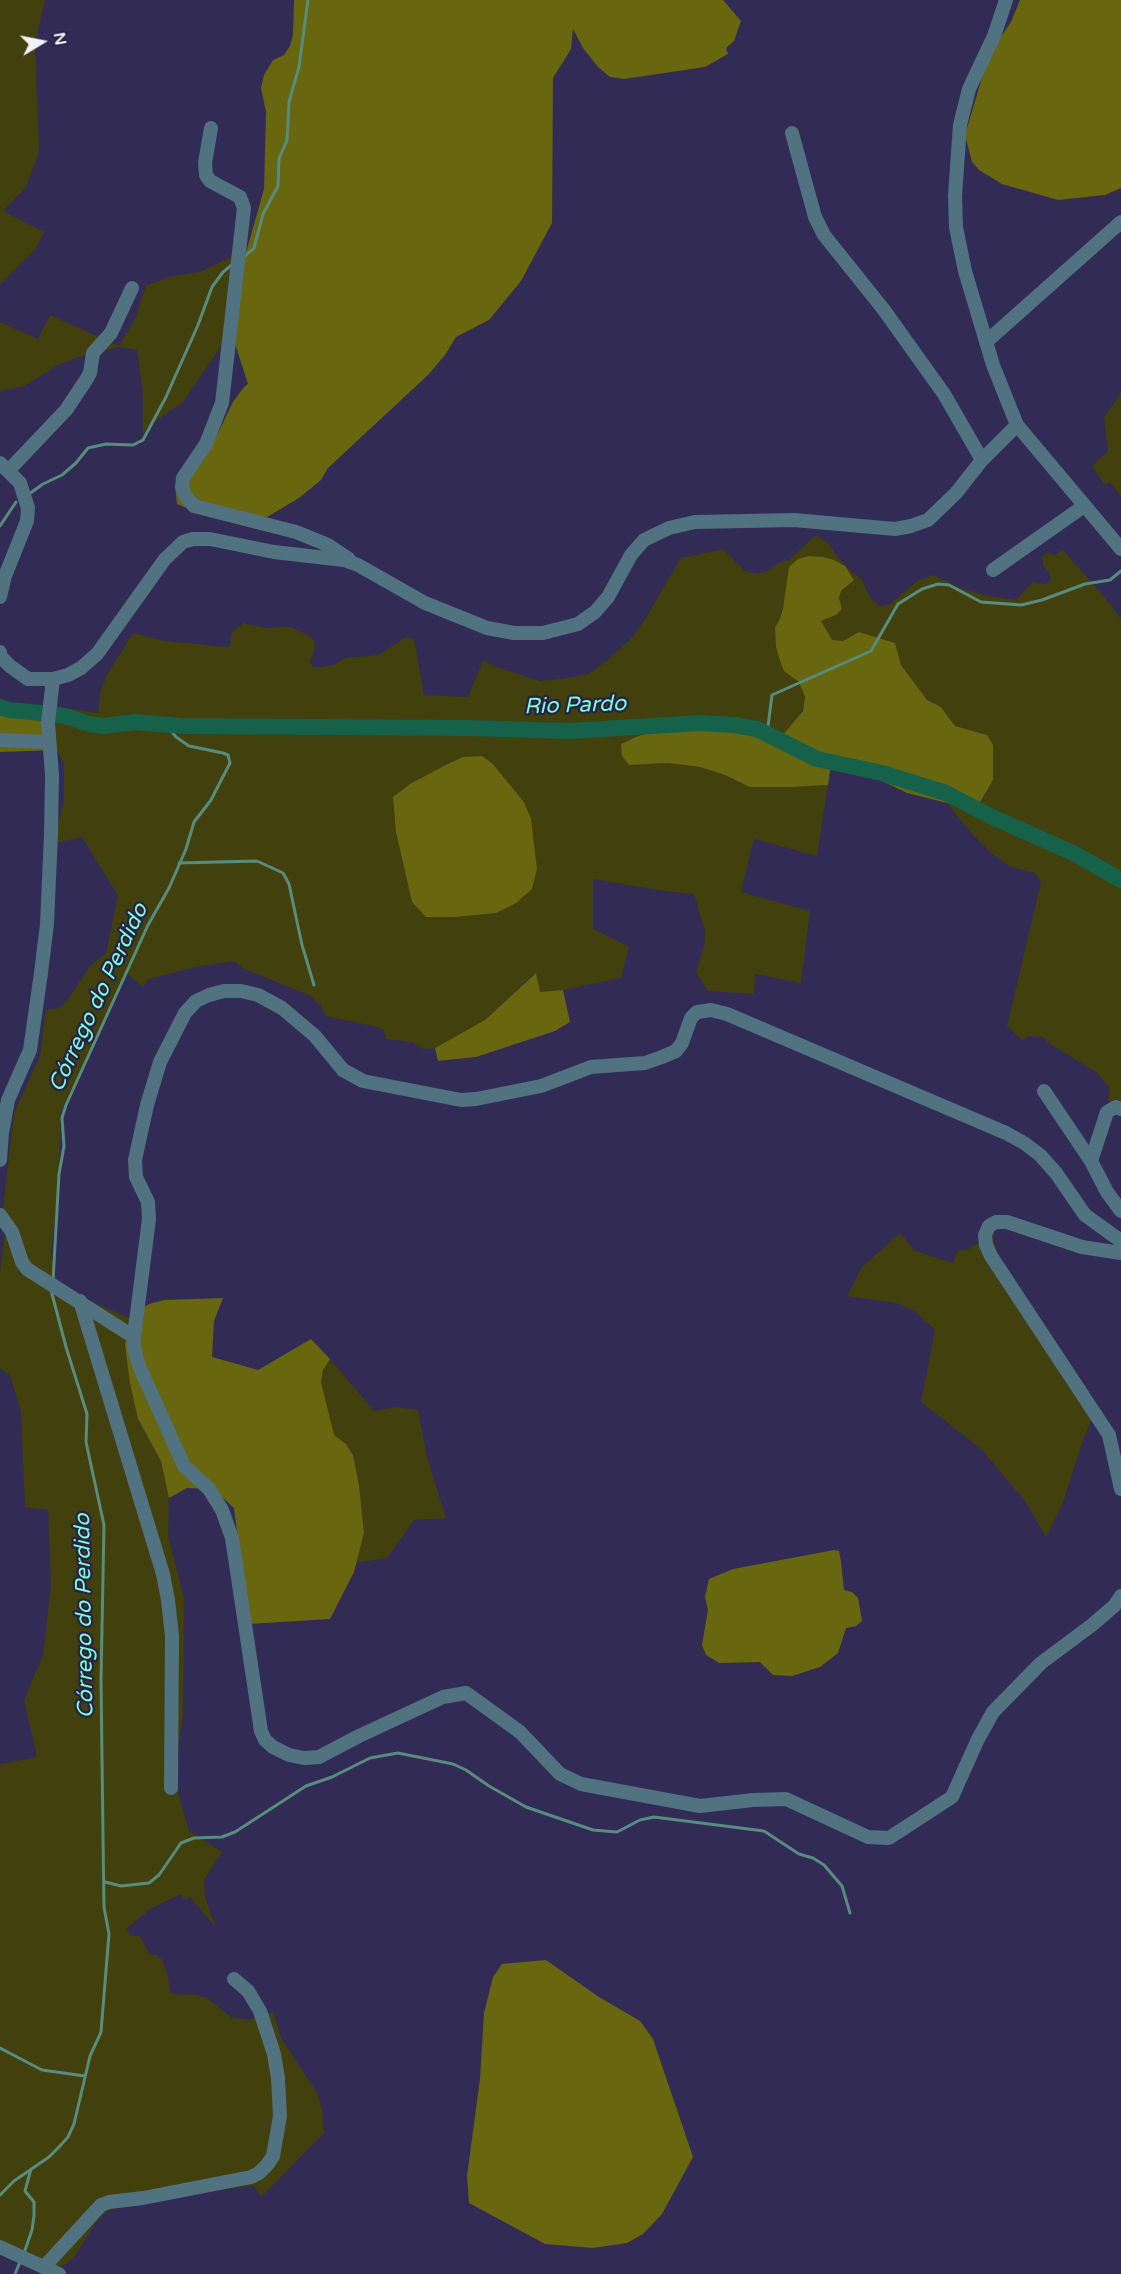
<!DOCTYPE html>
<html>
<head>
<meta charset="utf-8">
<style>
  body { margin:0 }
  #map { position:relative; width:1121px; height:2274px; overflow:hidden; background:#312b55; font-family:"Varela Round",sans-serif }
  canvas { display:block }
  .north { position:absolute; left:12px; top:12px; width:60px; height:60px; -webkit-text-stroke:4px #27214a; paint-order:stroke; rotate:80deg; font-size:16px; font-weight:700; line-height:24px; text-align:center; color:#f2f1fc }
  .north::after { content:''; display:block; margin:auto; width:21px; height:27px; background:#f2f1fc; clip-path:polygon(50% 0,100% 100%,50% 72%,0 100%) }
</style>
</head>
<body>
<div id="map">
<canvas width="1121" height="2274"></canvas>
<div class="north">N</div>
</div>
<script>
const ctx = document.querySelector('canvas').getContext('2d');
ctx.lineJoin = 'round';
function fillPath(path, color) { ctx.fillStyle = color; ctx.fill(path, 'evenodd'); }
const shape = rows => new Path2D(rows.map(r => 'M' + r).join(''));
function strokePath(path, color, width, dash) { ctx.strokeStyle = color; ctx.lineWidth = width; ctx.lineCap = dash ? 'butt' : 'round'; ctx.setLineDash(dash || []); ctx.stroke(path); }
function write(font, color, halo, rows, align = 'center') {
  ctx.font = font + ' "Varela Round",sans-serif'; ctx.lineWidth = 4.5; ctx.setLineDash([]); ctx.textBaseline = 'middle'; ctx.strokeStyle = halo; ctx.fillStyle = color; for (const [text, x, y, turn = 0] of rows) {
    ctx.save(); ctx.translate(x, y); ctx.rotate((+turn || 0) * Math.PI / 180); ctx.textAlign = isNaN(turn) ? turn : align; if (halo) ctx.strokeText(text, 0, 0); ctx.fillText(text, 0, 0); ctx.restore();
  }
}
const green = shape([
  [0,0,45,0,35,43,39,152,26,187,3,211,44,232,36,248,0,285],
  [247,249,233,286,233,329,182,403,149,425,143,436,143,394,137,350,119,347,79,357,60,364,24,386,0,391,0,322,38,339,50,315,119,346,135,319,146,285,173,276,200,272],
  [1121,393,1121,496,1110,482,1105,485,1092,466,1108,451,1104,417],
  [816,535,827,542,845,566,861,579,872,600,880,606,889,605,917,581,933,575,963,589,988,596,1016,600,1033,582,1046,584,1051,580,1049,572,1043,566,1042,557,1049,552,1053,556,1063,550,1107,600,1121,619,1121,1106,1109,1102,1109,1087,1096,1072,1050,1044,1043,1037,1029,1036,1022,1040,1007,1026,1041,882,1035,873,1011,867,992,854,972,834,947,803,979,806,993,780,993,745,987,735,955,726,941,707,927,700,901,665,895,643,859,632,843,641,832,640,820,621,836,615,841,591,845,589,785,597,779,621,775,627,776,647,785,671,794,677,803,689,805,704,797,719,781,737,769,737,751,732,693,728,638,736,621,744,629,765,669,763,700,767,725,775,751,787,793,787,828,785,817,856,754,839,741,892,810,911,801,983,755,974,754,994,708,991,696,972,705,943,705,931,694,894,657,890,593,879,593,929,629,947,621,978,563,990,540,992,535,973,485,1020,435,1048,423,1049,411,1042,386,1039,384,1030,377,1027,326,1016,320,1005,311,996,242,968,234,961,196,967,148,979,143,987,127,974,61,1111,58,1188,51,1254,58,1287,129,1318,125,1345,138,1419,161,1461,169,1493,168,1536,184,1598,183,1713,174,1778,189,1831,222,1852,204,1880,205,1897,216,1928,190,1897,185,1900,181,1894,150,1909,127,1928,130,1936,140,1936,149,1954,157,1955,162,1960,167,1972,170,1992,173,1994,195,1995,207,1998,231,2017,248,2020,273,2012,281,2038,317,2093,322,2109,324,2133,261,2197,254,2186,241,2187,126,2205,107,2211,97,2221,74,2257,66,2264,53,2269,0,2245,0,1764,37,1757,24,1700,43,1655,51,1585,48,1510,25,1507,21,1411,10,1376,0,1368,0,1273,6,1223,2,1216,14,1113,40,1056,46,1010,60,1008,69,998,91,965,106,953,118,896,82,837,56,843,56,833,64,800,64,764,56,748,53,706,98,713,101,689,108,673,133,633,165,641,227,647,230,646,232,632,243,623,267,628,291,627,306,634,314,640,315,648,310,661,313,668,334,665,345,658,378,655,406,637,414,639,424,695,468,697,483,660,496,667,540,681,567,678,588,674,608,660,633,636,644,621,681,558,723,549,745,571,757,574,768,571,778,563,789,560],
  [493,764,524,802,496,913,456,917,427,917,412,902,396,832],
  [900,1233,915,1251,953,1263,958,1250,967,1250,992,1234,999,1261,1096,1408,1081,1446,1063,1503,1046,1537,1025,1501,981,1449,921,1402,935,1330,914,1311,896,1303,847,1296,862,1267],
  [330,1359,374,1411,396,1407,418,1410,427,1457,446,1518,414,1520,387,1558,356,1563,364,1533,359,1485,353,1455,346,1444,334,1435,327,1415,321,1382,323,1370]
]);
const forest = shape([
  [294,0,723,0,741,21,734,41,726,48,728,54,705,67,624,79,610,77,598,67,583,48,573,29,571,49,553,78,552,223,521,281,489,320,456,337,445,355,428,375,328,468,321,480,299,498,262,520,196,512,177,504,175,487,215,439,233,402,244,387,248,384,231,331,233,286,247,249,264,189,266,112,261,88,264,75,273,60,284,55,290,46,293,34],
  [1020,0,1121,0,1121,188,1105,195,1058,200,1002,184,979,170,972,162,965,135,989,54,1011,22],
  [809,556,823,557,834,560,845,566,854,580,841,591,839,598,842,609,836,615,821,621,832,640,843,641,859,632,895,643,901,665,927,700,941,707,955,726,987,735,993,745,993,780,978,806,947,803,907,793,832,757,828,785,793,787,750,787,725,775,700,767,669,763,629,765,622,756,621,744,638,736,654,732,693,728,751,732,769,737,781,737,803,711,805,697,799,682,784,671,781,664,776,647,775,627,779,621,783,608,789,567,798,559],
  [0,715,50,722,57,750,0,752],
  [482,756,493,764,524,802,531,819,537,869,532,889,516,903,496,913,456,917,426,917,412,902,396,832,393,797,410,784,446,765,463,757],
  [536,973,540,992,563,990,570,1022,555,1031,476,1057,438,1061,435,1048,485,1020],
  [223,1298,214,1321,212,1357,258,1370,311,1339,330,1359,323,1370,321,1382,334,1435,346,1444,353,1455,359,1485,364,1533,354,1572,330,1619,249,1624,234,1508,213,1489,187,1488,169,1498,161,1461,138,1419,130,1383,125,1345,129,1318,149,1304,164,1300],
  [834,1550,839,1551,841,1562,844,1590,852,1592,858,1598,862,1621,856,1626,846,1628,838,1653,820,1667,792,1676,773,1675,760,1662,719,1663,706,1655,702,1645,708,1610,705,1597,709,1579,733,1569],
  [546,1960,599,1997,640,2021,653,2039,693,2157,662,2214,643,2234,627,2243,593,2248,545,2244,469,2203,467,2176,480,2079,484,2013,493,1977,502,1964]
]);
const stream = shape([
  [244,257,254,248,263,214,278,186,279,159,287,140,289,102,299,67,308,0],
  [29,494,43,484,62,475,76,463,88,448,106,444,133,445,143,440,166,397,198,325,212,287,223,272,233,264],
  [0,526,16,502],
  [767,734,772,695,871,651,898,604,922,589,938,584,949,585,981,602,1021,605,1042,600,1085,584,1110,580,1121,571],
  [179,863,257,861,283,873,289,884,302,945,314,985],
  [53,1281,59,1174,64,1146,62,1118,66,1105,148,925,169,888,186,849,194,822,211,800,230,763,228,755,223,753,189,746,176,737,167,726],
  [105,1882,121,1886,149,1883,159,1875,181,1843,194,1838,222,1837,235,1832,306,1786,332,1777,370,1758,398,1753,453,1764,466,1770,489,1786,526,1807,593,1830,617,1832,640,1820,654,1817,764,1831,799,1854,813,1858,824,1865,842,1886,850,1913],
  [0,2048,42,2070,85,2076],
  [0,2195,14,2181,49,2157,59,2147,68,2137,74,2124,90,2056,101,2032,109,1934,104,1907,103,1836,101,1680,104,1525,86,1442,87,1414,66,1347,51,1290],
  [24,2253,32,2230,34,2216,34,2202,25,2191,31,2169],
  [15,2274,20,2262]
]);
const river = shape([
  [0,707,9,710,52,714,69,717,89,724,104,726,135,722,182,726,468,728,569,731,700,723,734,725,757,729,817,759,882,773,946,793,988,815,1073,853,1121,880]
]);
const minor = shape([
  [1006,0,994,36,969,89,960,125,955,196,956,227,965,271,993,365,1017,425,1121,549],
  [211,128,205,163,206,175,210,181,240,197,244,208,222,403,206,444,183,478,182,487,185,495,194,506,296,532,328,545,349,559],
  [792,133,815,217,824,235,884,310,944,394,982,460],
  [986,342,1121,222],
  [0,463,20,483,28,508,27,521,5,576,0,597],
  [9,470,66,410,86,380,90,373,93,353,111,333,132,288],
  [993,570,1084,506],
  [0,652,1,657,10,666,28,679,53,679],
  [0,740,48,742],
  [1044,1091,1091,1161,1107,1192,1121,1211],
  [0,1160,2,1133,8,1100,30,1050,41,973,47,924,51,834,52,775,48,723,53,679,68,675,81,668,97,654,165,559,183,542,193,539,210,539,274,552,344,560,358,565,425,603,487,628,514,633,543,633,578,624,595,612,608,597,631,555,644,540,669,528,695,522,794,520,895,529,911,526,928,520,956,493,982,460,1017,425],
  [1091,1161,1107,1112,1116,1107,1121,1109],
  [0,1215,12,1232,22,1262,27,1269,134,1337,149,1219,148,1202,136,1177,135,1160,147,1105,160,1062,185,1013,196,1001,209,995,224,991,241,991,258,995,282,1008,315,1036,343,1070,363,1081,461,1100,476,1099,541,1086,591,1067,645,1063,662,1057,676,1051,682,1043,691,1018,697,1012,711,1010,727,1014,1006,1133,1024,1143,1040,1155,1056,1173,1085,1215,1121,1241],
  [1121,1253,1082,1247,1007,1222,996,1222,989,1226,985,1235,986,1245,991,1256,1109,1435,1121,1489],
  [80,1301,163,1574,168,1600,172,1636,171,1788],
  [134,1337,134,1349,140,1368,184,1466,209,1489,222,1510,232,1538,261,1731,265,1740,273,1747,289,1755,304,1758,319,1757,359,1736,443,1697,466,1693,520,1732,560,1774,581,1784,700,1806,753,1800,786,1799,868,1837,889,1838,952,1797,978,1739,993,1712,1041,1663,1092,1625,1114,1606,1121,1596],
  [0,2247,59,2274],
  [44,2267,101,2205,109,2202,143,2198,251,2177,259,2173,267,2165,273,2156,280,2116,278,2078,274,2054,260,2011,248,1991,234,1979]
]);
const waterNames = [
  ["Rio Pardo",575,706,-2],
  ["Córrego do Perdido",99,998,-65],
  ["Córrego do Perdido",85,1616,-91]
];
fillPath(green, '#42400c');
fillPath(forest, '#68660f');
strokePath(stream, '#578c7f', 3);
strokePath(river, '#15614a', 16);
strokePath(minor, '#507281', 14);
write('italic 22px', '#7cfcd0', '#27214a', waterNames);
</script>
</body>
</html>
